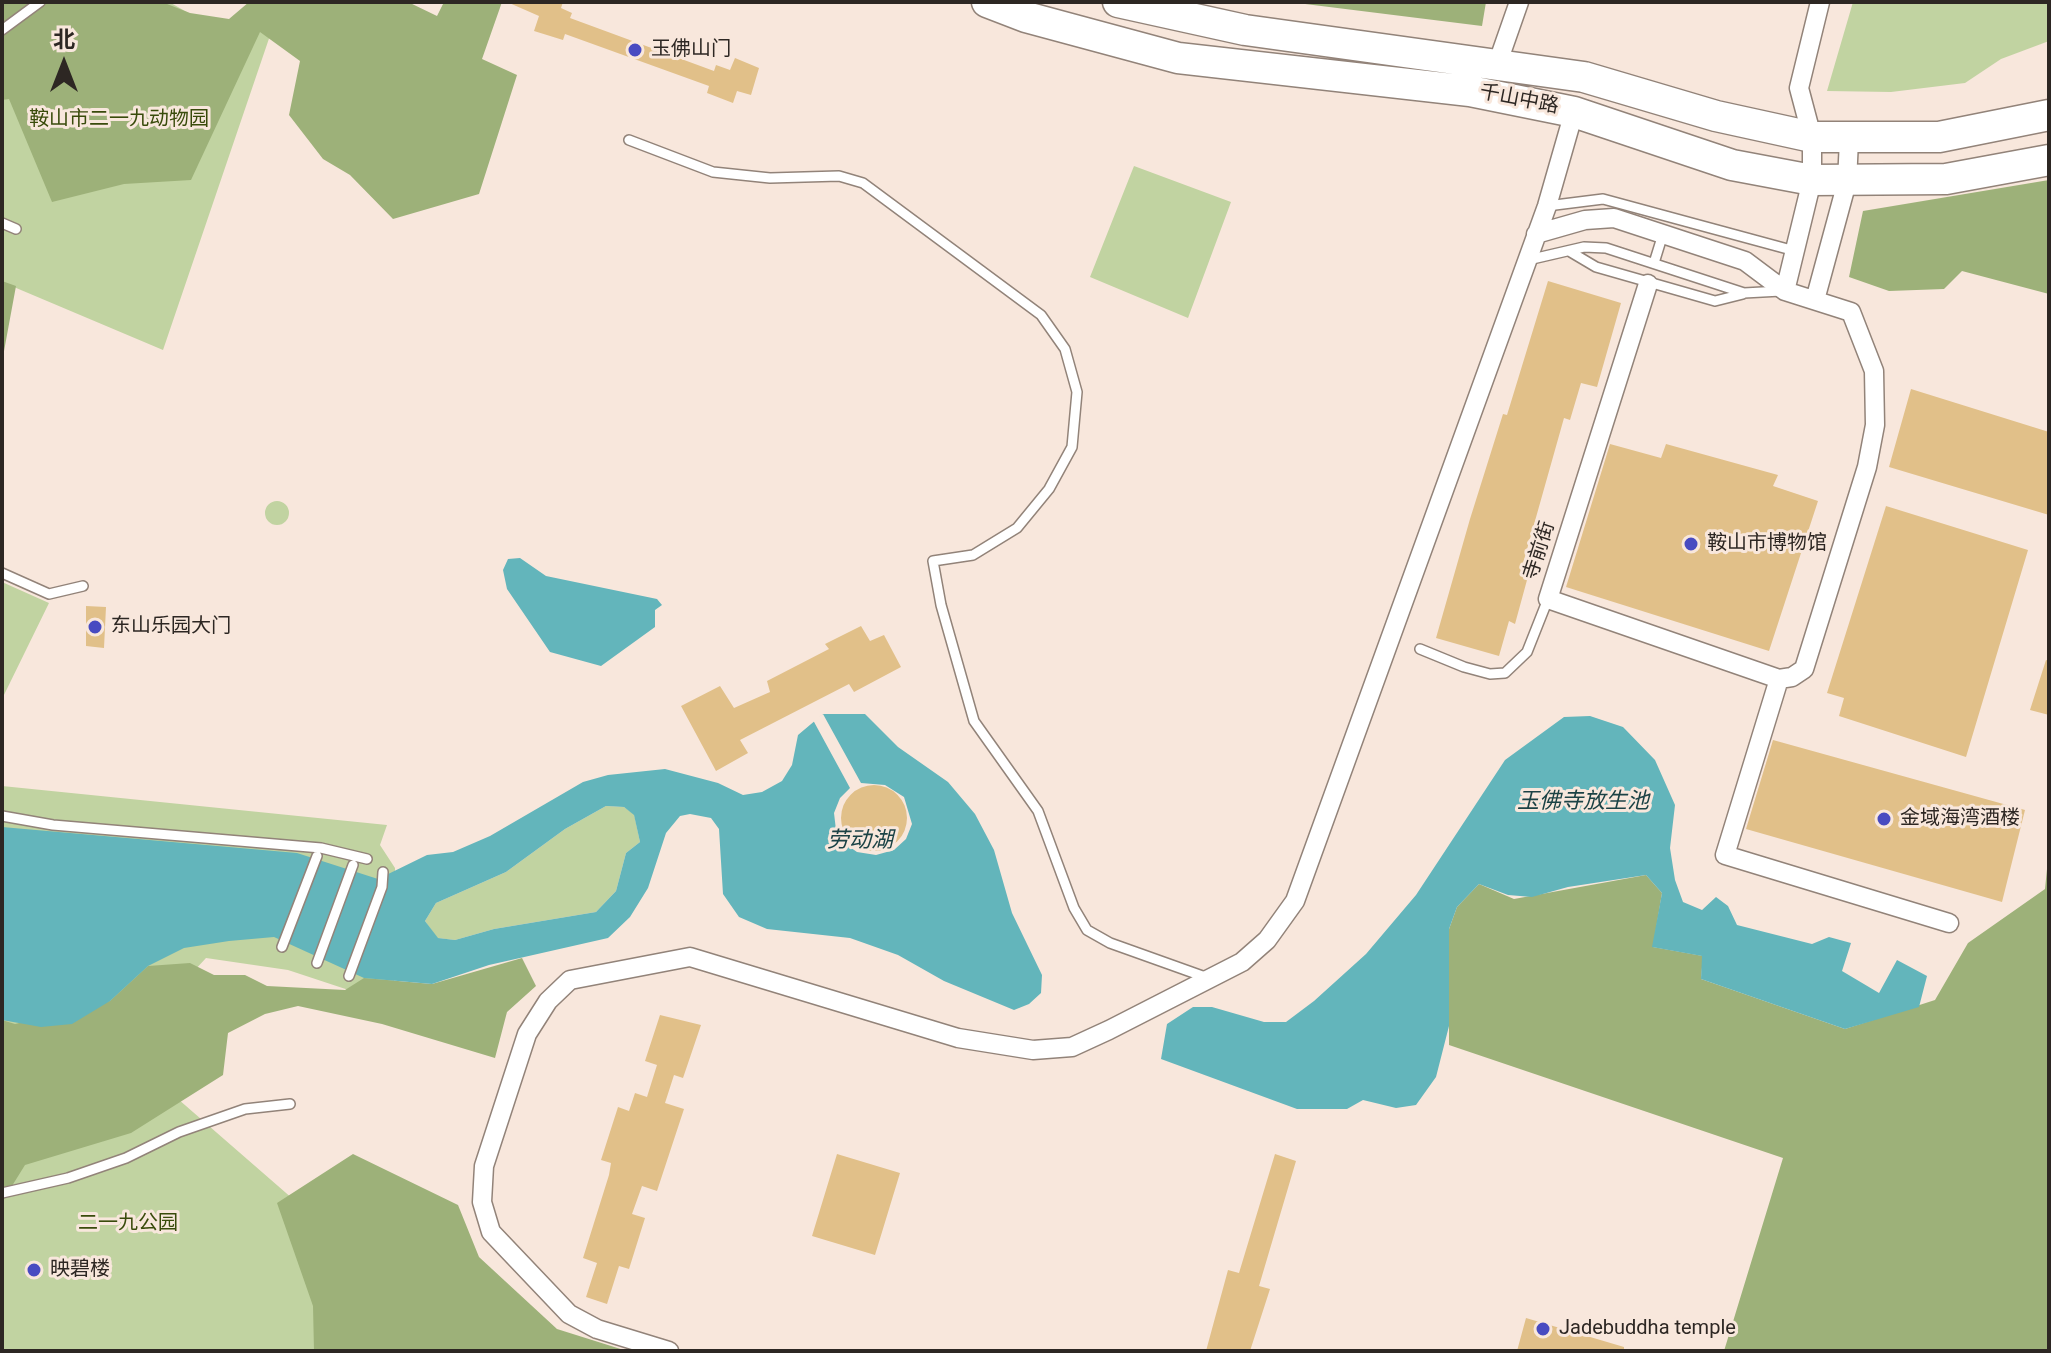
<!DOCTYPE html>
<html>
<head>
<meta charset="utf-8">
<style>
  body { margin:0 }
  #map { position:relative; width:2051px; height:1353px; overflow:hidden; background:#f8e7dc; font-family:Roboto,"Noto Sans SC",sans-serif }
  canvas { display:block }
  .frame { position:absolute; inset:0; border:4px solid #2d2723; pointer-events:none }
  .north { position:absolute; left:24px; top:24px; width:80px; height:80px; -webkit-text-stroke:6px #f8e7dc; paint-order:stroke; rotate:0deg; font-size:22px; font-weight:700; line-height:32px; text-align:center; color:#2d2723 }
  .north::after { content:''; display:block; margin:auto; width:28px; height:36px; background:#2d2723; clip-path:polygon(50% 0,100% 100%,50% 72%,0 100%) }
</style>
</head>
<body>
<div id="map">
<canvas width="2051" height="1353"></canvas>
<div class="frame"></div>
<div class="north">北</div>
</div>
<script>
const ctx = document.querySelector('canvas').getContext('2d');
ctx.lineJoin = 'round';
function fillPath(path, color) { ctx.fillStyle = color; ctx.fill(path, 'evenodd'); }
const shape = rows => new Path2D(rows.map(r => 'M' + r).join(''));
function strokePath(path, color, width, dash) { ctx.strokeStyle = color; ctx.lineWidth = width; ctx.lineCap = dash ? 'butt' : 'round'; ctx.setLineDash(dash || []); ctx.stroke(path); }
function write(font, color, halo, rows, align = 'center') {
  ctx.font = font + ' Roboto,"Noto Sans SC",sans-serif'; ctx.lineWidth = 6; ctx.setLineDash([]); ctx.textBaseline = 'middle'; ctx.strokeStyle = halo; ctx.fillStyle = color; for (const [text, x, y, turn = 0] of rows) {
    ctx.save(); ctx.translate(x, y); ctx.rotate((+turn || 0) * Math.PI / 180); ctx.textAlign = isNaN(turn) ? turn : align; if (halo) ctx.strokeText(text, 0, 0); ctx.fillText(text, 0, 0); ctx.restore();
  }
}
const green = shape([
  [2,2,169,2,210,25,277,15,163,350,2,282],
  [1853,2,2049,2,2049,41,2001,59,1965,83,1891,92,1827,91],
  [1134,166,1231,202,1188,318,1090,277],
  '265 513a12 12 0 1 1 24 0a12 12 0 1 1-24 0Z',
  [2,582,49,603,2,699],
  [2,786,387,825,380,845,395,868,394,1005,288,970,206,958,182,984,155,1079,424,1313,414,1351,2,1351],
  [606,806,624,807,634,814,640,842,626,853,616,891,596,912,494,929,455,940,437,938,425,921,436,903,506,872,565,829]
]);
const forest = shape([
  [2,2,162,2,190,13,229,19,249,2,408,2,437,16,444,2,502,2,482,59,517,75,479,194,393,219,350,175,323,159,289,115,300,61,260,32,191,180,124,184,52,202,9,99,2,100],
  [1289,2,1486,2,1482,26],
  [2049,180,2049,294,1962,271,1944,289,1889,291,1849,277,1863,211],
  [2,281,16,286,2,362],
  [2049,849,2049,1351,1724,1351,1783,1158,1449,1045,1449,929,1457,907,1479,884,1514,899,1646,875,1662,893,1653,947,1703,956,1701,979,1845,1029,1935,1000,1968,943,2045,889],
  [522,958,536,986,507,1012,495,1058,382,1024,298,1006,265,1014,228,1033,223,1075,131,1133,25,1165,2,1202,2,1020,15,1024,110,1001,148,966,190,963,214,975,245,975,267,986,345,990,364,978,432,984],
  [353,1154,458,1205,479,1257,557,1329,627,1351,314,1351,313,1306,277,1203]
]);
const water = shape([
  [520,558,546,576,657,599,662,605,655,610,655,627,601,666,550,652,507,589,503,570,508,559],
  [823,714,865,714,898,747,948,782,975,814,994,850,1012,913,1042,975,1041,993,1029,1004,1014,1010,944,981,898,955,850,938,767,929,739,917,723,894,719,829,711,818,690,814,680,816,666,833,648,888,630,917,608,938,489,965,432,984,364,978,274,937,229,941,184,948,148,966,110,1001,72,1024,41,1027,2,1020,2,827,297,853,378,879,427,855,453,852,490,836,583,782,608,775,665,769,718,783,743,795,762,792,782,781,792,765,798,735],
  [606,806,624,807,634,815,640,842,626,853,616,891,596,912,494,929,455,940,438,938,425,921,436,903,506,872,565,829],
  [1590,716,1623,727,1655,760,1675,805,1670,848,1675,880,1683,902,1702,910,1716,897,1728,906,1737,925,1812,944,1829,937,1851,943,1842,971,1879,993,1897,960,1927,976,1919,1007,1845,1029,1701,979,1702,956,1652,947,1662,893,1646,875,1568,887,1532,897,1508,895,1479,884,1457,907,1449,929,1449,1026,1436,1077,1416,1105,1396,1108,1363,1100,1347,1109,1297,1109,1161,1059,1167,1024,1193,1007,1212,1007,1264,1022,1286,1022,1314,1001,1366,954,1416,895,1505,760,1564,717]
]);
const pier = shape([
  [823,714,861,783,885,785,904,797,912,824,906,839,894,850,876,855,857,852,844,843,836,830,834,813,840,798,850,788,813,720]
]);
const building = shape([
  [507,2,563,2,561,8,572,13,570,18,714,71,716,65,730,70,735,58,759,68,751,95,737,91,733,103,707,93,709,86,565,34,563,40,534,31,539,16],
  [1548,281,1621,303,1597,387,1581,383,1570,420,1564,418,1522,567,1530,569,1515,624,1509,621,1499,656,1436,638,1470,519,1503,414,1507,415],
  [1911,389,2049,432,2049,515,1889,467],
  [1610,444,1661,458,1666,444,1778,475,1773,486,1818,501,1769,651,1566,587],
  [1886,506,2028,550,1966,757,1839,716,1844,698,1827,693],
  [86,606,106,607,104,648,86,646],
  [861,626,870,641,884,635,901,667,854,692,849,684,740,740,748,753,716,771,681,706,720,686,734,708,770,692,767,681,829,649,825,644],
  [2046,660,2049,661,2049,715,2030,710],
  [1773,740,2025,810,2002,902,1746,829],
  '841 818a33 33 0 1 1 66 0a33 33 0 1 1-66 0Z',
  [660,1015,701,1025,683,1078,674,1075,665,1103,684,1109,657,1191,642,1186,632,1214,645,1218,629,1269,619,1266,607,1304,586,1297,597,1263,583,1258,609,1175,611,1163,601,1160,618,1107,629,1111,635,1093,647,1097,657,1065,645,1061],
  [837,1154,900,1173,875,1255,812,1236],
  [1275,1154,1296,1161,1259,1286,1270,1289,1250,1351,1206,1351,1228,1270,1239,1273],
  [1526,1318,1624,1347,1624,1351,1517,1351]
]);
const lane = shape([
  [2,30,40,2],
  [629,140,713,172,770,178,839,176,863,183,1041,315,1065,349,1077,392,1072,447,1049,489,1017,528,973,555,933,561,941,605,974,721,1038,811,1074,908,1087,930,1110,943,1208,978],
  [1547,206,1603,199,1795,251],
  [2,223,16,229],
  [1569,251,1596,267,1715,301,1743,294],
  [1528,260,1584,247,1606,248,1744,293,1781,291],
  [1654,263,1663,234],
  [2,573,49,594,83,586],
  [1420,649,1464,667,1490,674,1505,673,1527,652,1548,599],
  [2,816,53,825,321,848,367,859],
  [282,947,317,856],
  [317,963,353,865],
  [349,976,382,887,383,872],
  [2,1193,68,1178,126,1158,179,1132,245,1109,290,1104]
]);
const street = shape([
  [1498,62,1519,2],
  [1536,234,1585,220,1614,218,1745,261,1785,291,1851,312,1874,371,1875,425,1867,467,1804,669,1792,677,1779,679,1725,855,1949,923],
  [1648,284,1548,599,1779,679],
  [1785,291,1812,180,1812,137,1799,88,1820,2],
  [1815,300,1847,182,1849,140],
  [669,1351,597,1329,569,1314,491,1232,482,1202,484,1166,527,1034,548,1001,570,980,690,957,958,1038,1033,1050,1072,1047,1109,1030,1242,962,1267,940,1295,901,1547,206,1574,112]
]);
const primary = shape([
  [987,2,1026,17,1178,58,1470,91,1574,112,1732,165,1812,180,1946,179,2049,160],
  [1118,2,1245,30,1584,77,1716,116,1812,137,1939,137,2049,115]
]);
const markers = [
  [635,50,8,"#484bc1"],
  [1691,544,8,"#484bc1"],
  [95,627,8,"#484bc1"],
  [1884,819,8,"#484bc1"],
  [34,1270,8,"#484bc1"],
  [1543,1329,8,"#484bc1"]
];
const poiNames = [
  ["玉佛山门",651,50],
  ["鞍山市博物馆",1707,544],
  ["东山乐园大门",111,627],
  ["金域海湾酒楼",1900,819],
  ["映碧楼",50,1270],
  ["Jadebuddha temple",1559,1329]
];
const streetNames = [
  ["千山中路",1519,100,11],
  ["寺前街",1540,551,-72]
];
const parkNames = [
  ["鞍山市二一九动物园",119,120],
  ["二一九公园",128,1224]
];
const waterNames = [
  ["玉佛寺放生池",1583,802],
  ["劳动湖",860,841]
];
fillPath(green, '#c1d3a1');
fillPath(forest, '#9db179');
fillPath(water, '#63b5bb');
fillPath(pier, '#f8e7dc');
fillPath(building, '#e1c089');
strokePath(lane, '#928379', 12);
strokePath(street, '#928379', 21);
strokePath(primary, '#928379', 33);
strokePath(lane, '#fff', 9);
strokePath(street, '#fff', 18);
strokePath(primary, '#fff', 30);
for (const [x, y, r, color] of markers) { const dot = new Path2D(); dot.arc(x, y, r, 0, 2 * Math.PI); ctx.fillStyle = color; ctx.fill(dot); strokePath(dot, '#f8e7dc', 3); }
write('20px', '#2d2723', '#f8e7dc', poiNames, 'left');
write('20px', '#2d2723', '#f8e7dc', streetNames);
write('20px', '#394b0b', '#f8e7dc', parkNames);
write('italic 22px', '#1b4245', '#f8e7dc', waterNames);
</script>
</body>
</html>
